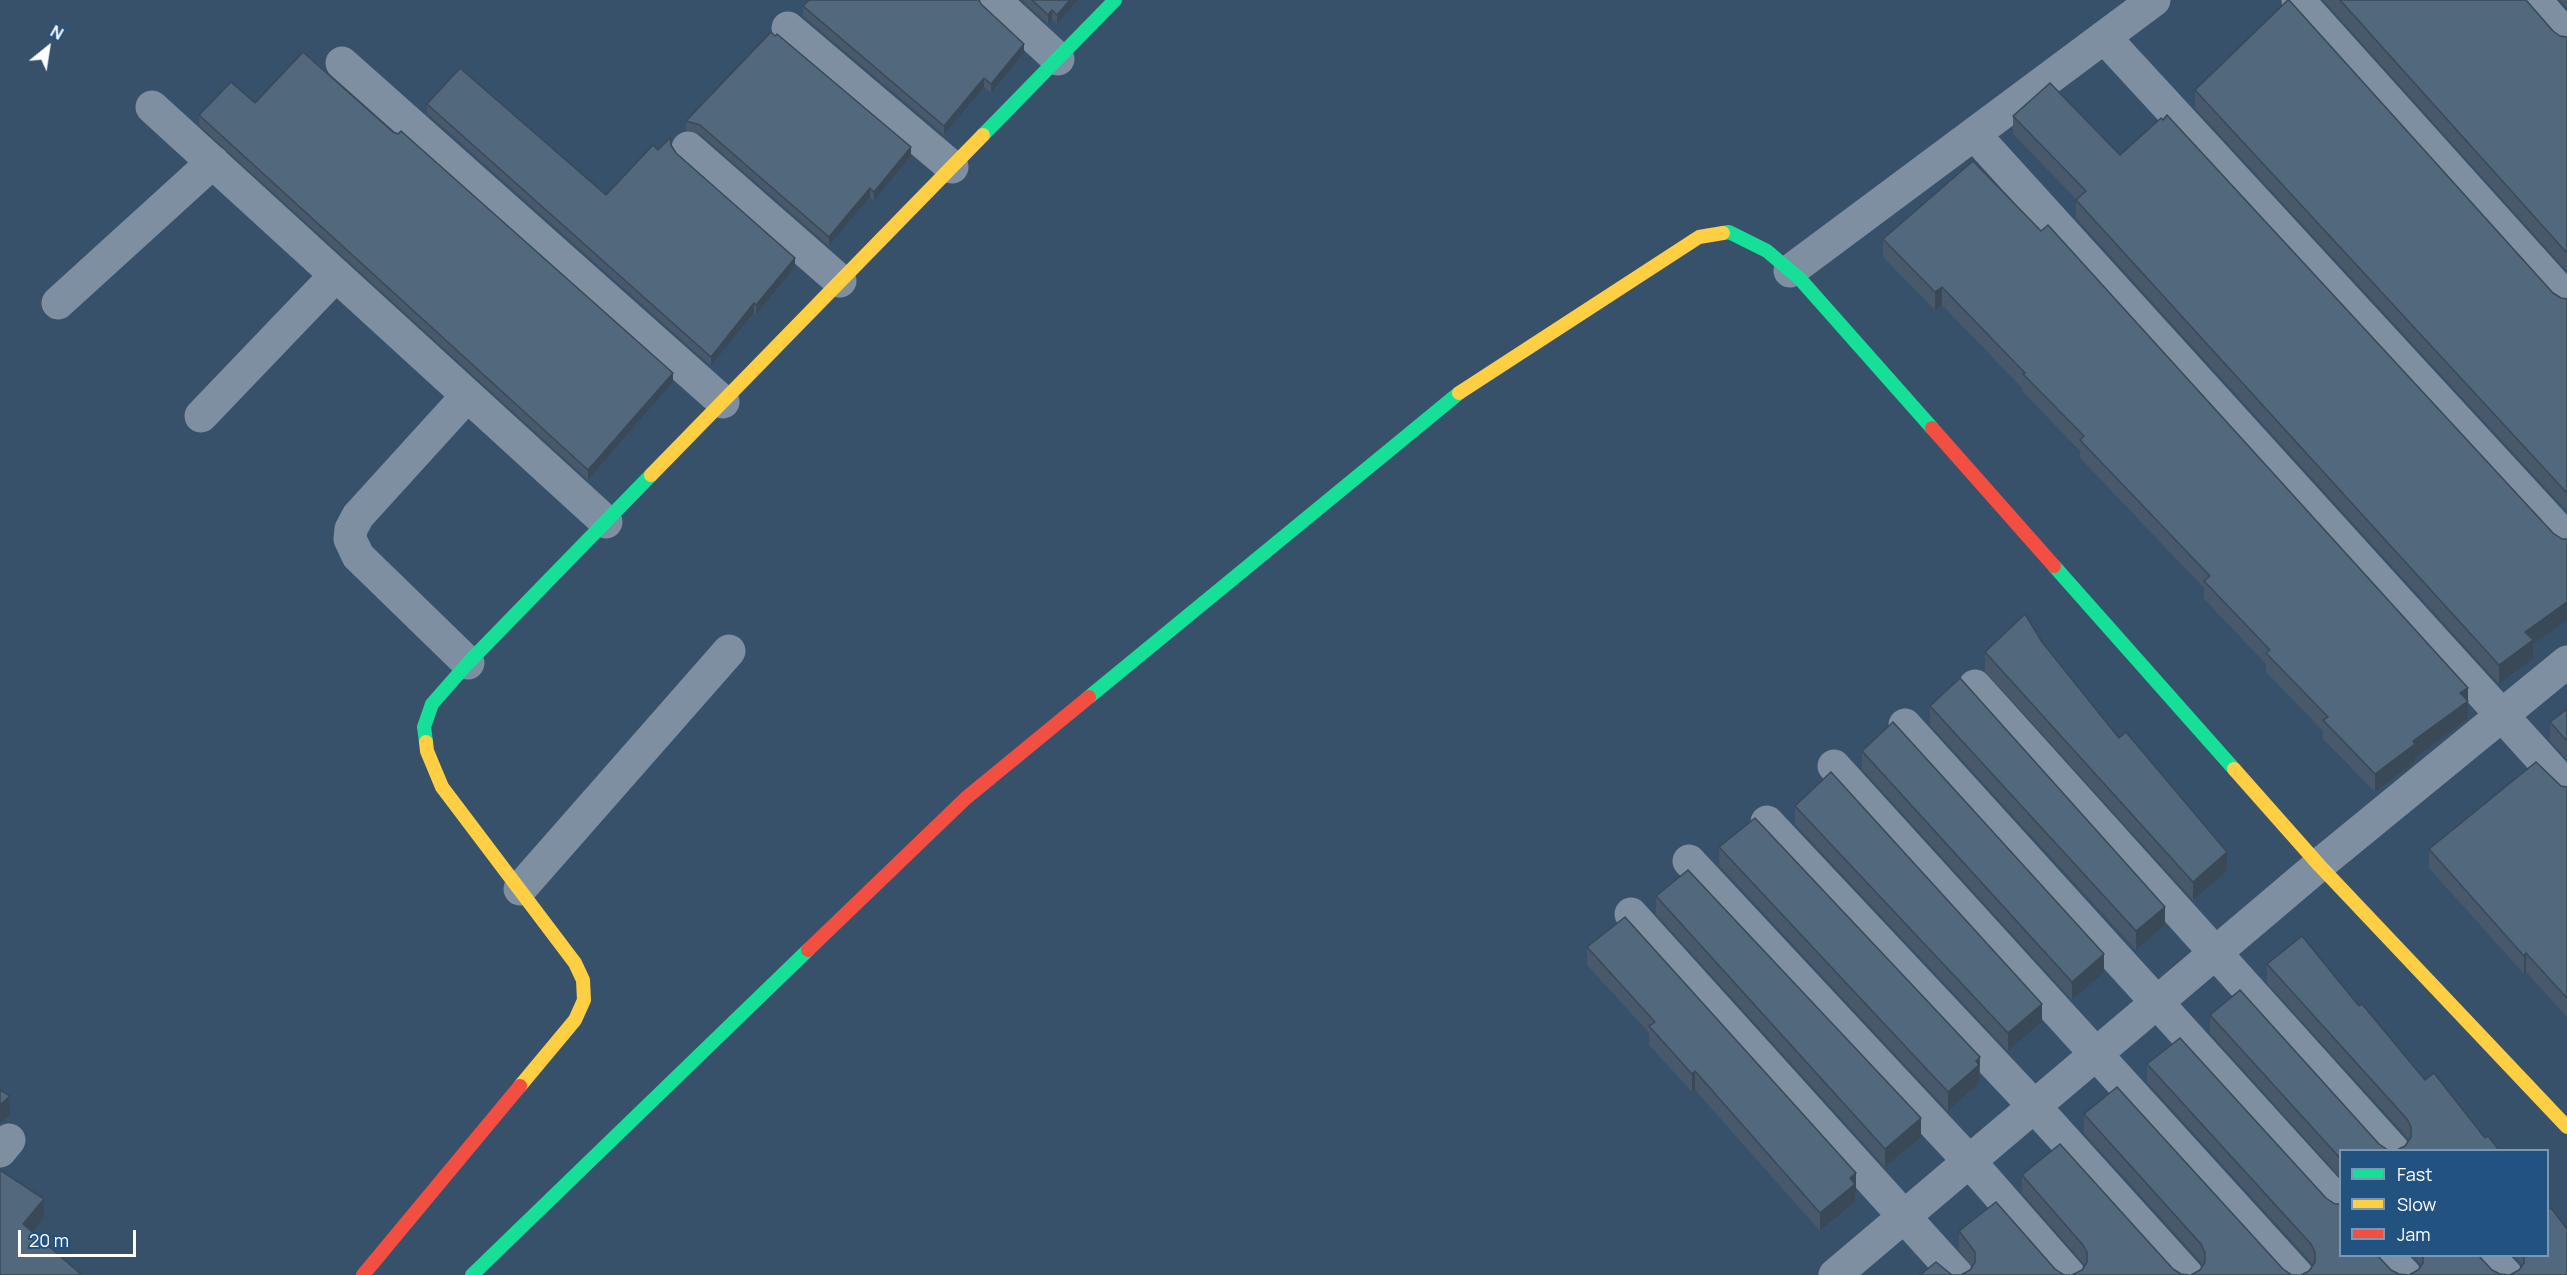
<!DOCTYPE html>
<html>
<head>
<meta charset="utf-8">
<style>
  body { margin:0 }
  #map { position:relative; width:2567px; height:1275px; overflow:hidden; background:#37516a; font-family:Manrope,sans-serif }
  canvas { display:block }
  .legend { position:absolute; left:2339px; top:1149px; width:210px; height:108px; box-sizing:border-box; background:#215280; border:2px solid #7a97b3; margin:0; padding:8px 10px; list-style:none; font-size:18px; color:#fff }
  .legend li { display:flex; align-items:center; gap:12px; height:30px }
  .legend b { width:30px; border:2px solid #7a97b3 }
  .north { position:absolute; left:18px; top:18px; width:60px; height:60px; -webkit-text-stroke:4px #215280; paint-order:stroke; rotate:30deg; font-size:16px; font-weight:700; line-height:24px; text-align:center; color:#fff }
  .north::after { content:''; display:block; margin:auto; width:21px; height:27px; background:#fff; clip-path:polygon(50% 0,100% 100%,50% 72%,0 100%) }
  .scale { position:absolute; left:18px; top:1230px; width:118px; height:27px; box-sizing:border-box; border:3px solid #fff; border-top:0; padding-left:8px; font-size:18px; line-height:21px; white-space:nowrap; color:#fff; -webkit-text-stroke:4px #215280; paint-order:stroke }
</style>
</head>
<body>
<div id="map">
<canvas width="2567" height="1275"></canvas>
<ul class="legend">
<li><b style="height:8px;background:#16e098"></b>Fast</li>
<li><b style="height:8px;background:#ffcf43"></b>Slow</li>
<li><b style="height:8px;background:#f24e42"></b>Jam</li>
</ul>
<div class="north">N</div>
<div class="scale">20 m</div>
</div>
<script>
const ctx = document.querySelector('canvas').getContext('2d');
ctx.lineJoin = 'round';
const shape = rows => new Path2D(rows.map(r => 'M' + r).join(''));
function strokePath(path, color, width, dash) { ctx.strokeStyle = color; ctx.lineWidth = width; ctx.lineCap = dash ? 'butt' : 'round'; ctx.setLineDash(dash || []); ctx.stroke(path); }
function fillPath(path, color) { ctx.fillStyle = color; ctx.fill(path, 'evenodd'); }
const street = shape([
  [994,0,1058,59],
  [2298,0,2567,299],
  [2535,0,2567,37],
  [788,28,952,167],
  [2104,37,2567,539],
  [342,63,723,402],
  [152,107,606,522],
  [1974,134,2567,787],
  [688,148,840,281],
  [1790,271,2154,0],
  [58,303,213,162],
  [467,396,358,516,351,529,350,539,358,556,468,663],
  [201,416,336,275],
  [1975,686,2393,1150],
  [1905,725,2340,1204],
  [1834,766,2297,1275],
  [1767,822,2034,1106,2187,1275],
  [1689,861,1969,1161,2069,1275],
  [520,889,729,651],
  [1631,914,1957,1275],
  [0,1151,9,1140],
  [2387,1256,2405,1275],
  [2488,1256,2506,1275],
  [1835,1275,2319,865,2567,662]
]);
const fast = shape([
  [983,135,1115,0],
  [1723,233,1729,232,1767,251,1800,279,1932,428],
  [2054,566,2234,769],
  [1089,697,1459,393],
  [426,742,424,727,432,704,468,663,651,475],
  [472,1275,808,950]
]);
const slow = shape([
  [1459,393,1699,237,1723,233],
  [651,475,983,135],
  [426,742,427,751,442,787,575,963,583,980,584,1000,575,1020,520,1086],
  [2234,769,2319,865,2567,1127]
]);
const jam = shape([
  [1932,428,2054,566],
  [808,950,966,798,1089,697],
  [363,1275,520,1086]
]);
const wall = shape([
  [1022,0,1078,0,1057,24,1052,19,1048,24],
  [2323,0,2526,0,2553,31,2560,36,2567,37,2567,271],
  [2560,0,2567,0,2567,8],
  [981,4,1024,53,991,93,984,87,944,135,803,16,803,6],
  [2195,90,2561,298,2567,299,2567,511,2195,108],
  [255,103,393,132,673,382,588,480,199,125,199,115],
  [427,104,606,195,658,150,671,145,676,153,795,267,756,315,754,313,711,366,427,113],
  [2013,116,2533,644,2533,659,2499,684,2076,218,2076,199,2013,134],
  [686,121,911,156,874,201,870,197,829,246,700,134,686,130],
  [1883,239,2468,688,2468,719,2415,758,2415,762,2375,792,2323,739,2323,731,2266,672,2266,664,2204,599,2204,588,2080,458,2080,451,2023,392,2023,389,1942,305,1935,310,1883,257],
  [2042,642,2227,871,2193,900,1985,671,1985,652],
  [1930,706,2165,925,2136,950,1930,725],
  [2567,709,2567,759,2550,741,2550,722],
  [1862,751,2104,973,2072,1000,1862,769],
  [2561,786,2567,787,2567,1017,2526,972,2524,974,2429,868,2429,849],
  [1795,806,2042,1022,2008,1051,1795,824],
  [1719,847,1980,1057,1979,1083,1948,1111,1719,865],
  [1656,896,1921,1137,1885,1167,1656,914],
  [1587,947,1856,1191,1855,1193,1855,1202,1820,1231,1695,1090,1692,1092,1649,1045,1649,1033,1587,965],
  [2267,964,2359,1006,2425,1080,2499,1150,2340,1150,2340,1177,2210,1033,2210,1015,2379,1144,2388,1150,2397,1150,2405,1146,2409,1141,2407,1137,2267,983],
  [2147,1064,2326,1198,2335,1204,2340,1256,2309,1271,2313,1266,2311,1262,2147,1082],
  [2084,1114,2283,1269,2200,1270,2203,1266,2201,1262,2084,1133],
  [2022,1175,2173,1269,2181,1274,2082,1270,2085,1266,2083,1263,2022,1193],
  [1996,1202,2055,1269,2064,1275,2070,1275,1920,1275,1936,1262,1952,1275,1961,1275,1970,1270,1972,1267,1959,1250,1959,1231],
  [2412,1256,2479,1256,2418,1270,2421,1266,2419,1262],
  [2513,1256,2547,1256,2519,1270,2522,1266,2520,1262]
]);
const shadedWall = shape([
  [1070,0,1078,0,1057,24,1057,15],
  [1052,10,1052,19,1048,24,1048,15],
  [1024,44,1024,53,991,93,991,84],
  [984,78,984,87,944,135,944,126],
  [911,147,911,156,874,201,874,192],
  [870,188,870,197,829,246,829,237],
  [795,258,795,267,756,315,756,305],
  [1942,287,1942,305,1935,310,1935,292],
  [754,303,754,313,711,366,711,357],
  [673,373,673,382,588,480,588,470],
  [2567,602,2567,620,2533,644,2533,659,2499,684,2499,665,2525,632],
  [2468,688,2468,719,2415,758,2415,762,2375,792,2375,774,2413,741,2460,693],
  [2227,852,2227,871,2193,900,2193,882],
  [2165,907,2165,925,2136,950,2136,931],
  [2526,953,2526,972,2524,974,2524,956],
  [2104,954,2104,973,2072,1000,2072,982],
  [2042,1004,2042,1022,2008,1051,2008,1033],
  [1980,1057,1979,1083,1948,1111,1948,1092],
  [1695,1071,1695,1090,1692,1092,1692,1074],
  [10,1096,10,1115,0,1123,0,1105],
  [1921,1118,1921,1137,1885,1167,1885,1149],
  [1856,1173,1856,1191,1855,1193,1855,1202,1820,1231,1820,1213,1850,1178],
  [44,1199,44,1218,23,1242,23,1224]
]);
const building = shape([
  [809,0,979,0,981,4,1024,44,991,84,984,78,944,126,803,6,809,0],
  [1032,0,1070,0,1057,15,1052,10,1048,15,1032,0],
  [2288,0,2289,0,2553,293,2561,298,2567,299,2567,493,2195,90,2288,0],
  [2340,0,2526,0,2553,31,2560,36,2567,37,2567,253,2340,0],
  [771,32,775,36,777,34,911,147,874,192,870,188,829,237,700,125,686,121,771,32],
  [303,52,393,132,398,134,401,131,673,373,588,470,199,115,231,82,255,103,303,52],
  [460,68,606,195,653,145,658,150,670,138,671,145,676,153,795,258,756,305,754,303,711,357,427,104,460,68],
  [2050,83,2120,155,2161,118,2163,120,2167,115,2553,533,2562,539,2567,539,2567,602,2525,632,2533,640,2499,665,2076,200,2086,191,2013,116,2050,83],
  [1973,161,2041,231,2048,225,2468,688,2460,693,2468,701,2413,741,2415,744,2375,774,2323,720,2328,717,2266,653,2270,650,2204,581,2210,576,2080,440,2084,436,2023,374,2025,373,1942,287,1935,292,1883,239,1973,161],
  [2025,614,2042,642,2119,738,2126,732,2227,852,2193,882,1985,652,2025,614],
  [1960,678,2165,907,2136,931,1930,706,1960,678],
  [2567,709,2567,741,2550,722,2567,709],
  [1893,722,2104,954,2072,982,1862,751,1893,722],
  [2536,762,2561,786,2567,787,2567,998,2526,953,2524,956,2429,849,2536,762],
  [1831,772,2042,1004,2008,1033,1795,806,1831,772],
  [1755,818,1980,1057,1976,1061,1979,1065,1948,1092,1719,847,1755,818],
  [1688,870,1921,1118,1885,1149,1656,896,1688,870],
  [1625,917,1856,1173,1850,1178,1855,1184,1820,1213,1695,1071,1692,1074,1649,1026,1655,1022,1587,947,1625,917],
  [2302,936,2359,1006,2362,1004,2425,1080,2434,1073,2485,1138,2488,1136,2499,1150,2340,1150,2340,1158,2210,1015,2240,990,2379,1144,2388,1150,2397,1150,2405,1146,2411,1137,2411,1127,2407,1119,2267,964,2302,936],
  [2180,1038,2326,1198,2335,1204,2340,1204,2340,1256,2378,1256,2391,1270,2399,1274,2409,1275,2301,1275,2309,1271,2315,1262,2315,1252,2311,1244,2147,1064,2180,1038],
  [2117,1087,2283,1269,2292,1275,2299,1275,2191,1275,2200,1270,2205,1262,2205,1253,2201,1244,2084,1114,2117,1087],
  [0,1090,10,1096,0,1105,0,1090],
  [2060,1144,2173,1269,2181,1274,2189,1275,2072,1275,2082,1270,2087,1262,2087,1252,2083,1245,2022,1175,2060,1144],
  [0,1170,44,1199,23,1224,82,1275,0,1275,0,1170],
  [1996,1202,2055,1269,2064,1275,2070,1275,1920,1275,1936,1262,1952,1275,1961,1275,1970,1270,1975,1262,1975,1252,1959,1231,1996,1202],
  [2551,1208,2567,1229,2567,1275,2510,1275,2519,1270,2524,1263,2524,1256,2547,1256,2547,1210,2551,1208],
  [2423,1256,2479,1256,2492,1270,2500,1274,2510,1275,2409,1275,2418,1270,2423,1263,2423,1256]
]);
strokePath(street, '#7d8fa0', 33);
strokePath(fast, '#16e098', 14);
strokePath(slow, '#ffcf43', 14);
strokePath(jam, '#f24e42', 14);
fillPath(wall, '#47596b');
fillPath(shadedWall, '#394957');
fillPath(building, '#52687c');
strokePath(building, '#394957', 1.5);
</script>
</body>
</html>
